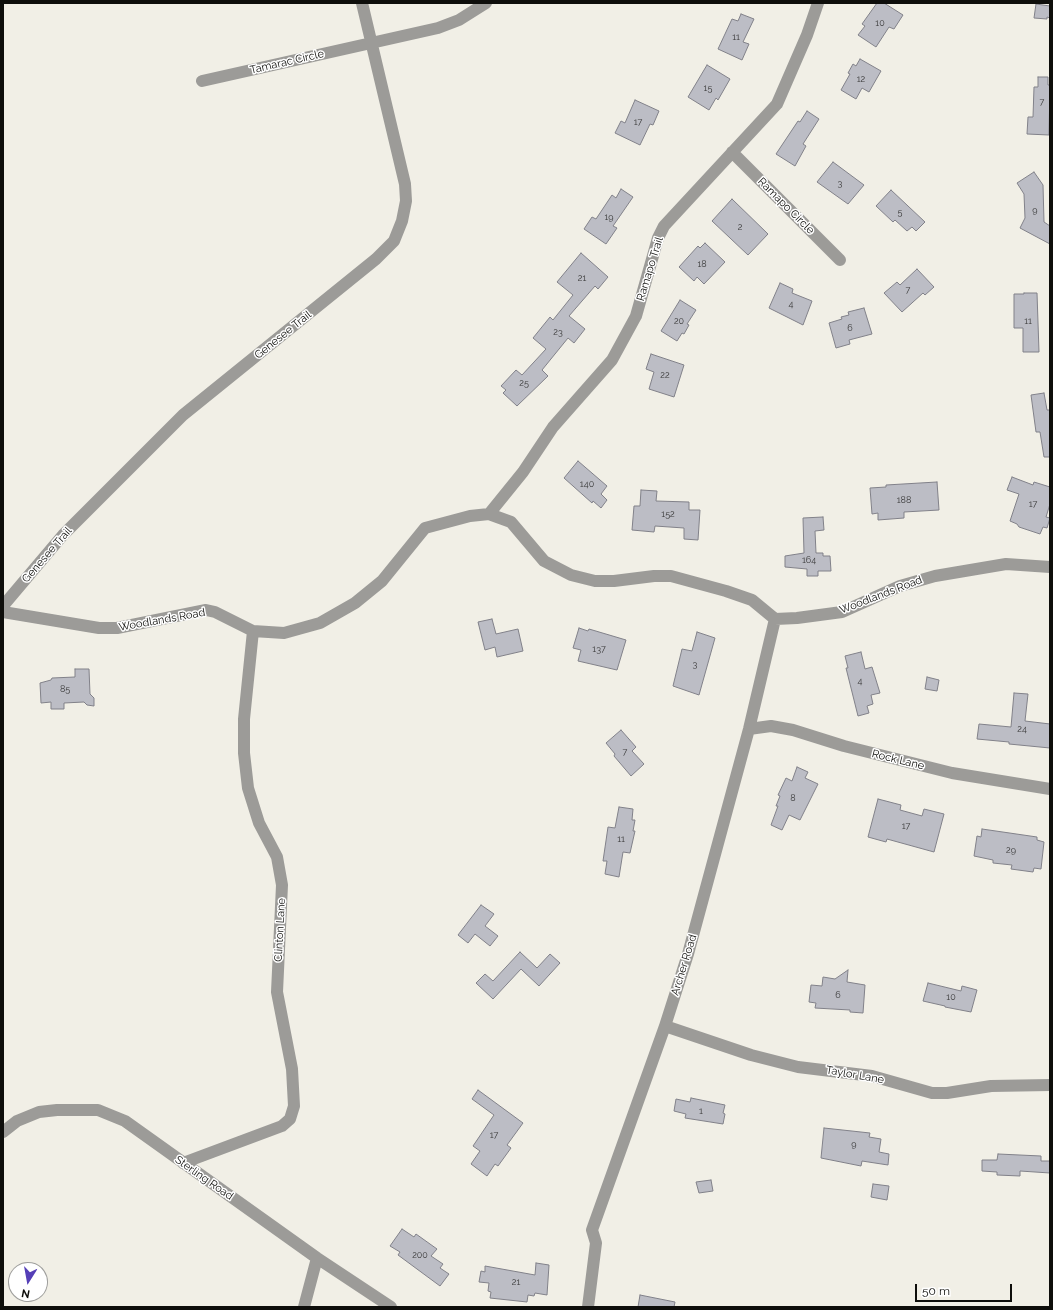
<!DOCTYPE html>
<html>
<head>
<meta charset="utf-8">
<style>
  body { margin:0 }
  #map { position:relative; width:1053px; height:1310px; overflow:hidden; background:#f1efe6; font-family:Raleway,sans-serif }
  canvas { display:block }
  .frame { position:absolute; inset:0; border:4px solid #0e0e0b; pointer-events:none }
  .north { position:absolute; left:8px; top:1262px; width:40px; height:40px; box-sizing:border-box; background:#fff; border:1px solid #9f9f9d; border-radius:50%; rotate:191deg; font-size:11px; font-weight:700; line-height:16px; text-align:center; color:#0e0e0b }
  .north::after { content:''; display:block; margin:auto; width:14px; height:18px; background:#553fb7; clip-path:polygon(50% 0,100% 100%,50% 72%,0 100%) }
  .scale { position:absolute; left:915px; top:1284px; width:97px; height:18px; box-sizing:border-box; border:2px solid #0e0e0b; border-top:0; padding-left:5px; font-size:12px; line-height:14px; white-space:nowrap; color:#0e0e0b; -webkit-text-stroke:3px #fff; paint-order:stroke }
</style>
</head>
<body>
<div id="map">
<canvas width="1053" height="1310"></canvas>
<div class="frame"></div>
<div class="north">N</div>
<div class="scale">50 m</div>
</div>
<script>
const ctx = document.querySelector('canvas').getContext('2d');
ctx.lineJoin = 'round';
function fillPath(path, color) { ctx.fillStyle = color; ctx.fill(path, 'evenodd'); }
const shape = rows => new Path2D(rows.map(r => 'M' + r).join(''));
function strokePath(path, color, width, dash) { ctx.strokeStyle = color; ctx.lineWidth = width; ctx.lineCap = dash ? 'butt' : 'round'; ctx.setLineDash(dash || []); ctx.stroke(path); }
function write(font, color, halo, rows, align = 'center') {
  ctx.font = font + ' Raleway,sans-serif'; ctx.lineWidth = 3; ctx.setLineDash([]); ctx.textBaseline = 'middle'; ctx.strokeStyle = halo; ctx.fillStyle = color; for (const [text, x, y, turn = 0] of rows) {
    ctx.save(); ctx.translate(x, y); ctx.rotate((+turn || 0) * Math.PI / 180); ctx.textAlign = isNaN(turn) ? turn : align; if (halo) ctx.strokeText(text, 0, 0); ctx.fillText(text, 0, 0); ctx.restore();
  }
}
const building = shape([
  [877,3,884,3,903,15,894,29,889,27,876,47,858,35,865,26,862,24,877,3],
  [1036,4,1050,6,1050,18,1047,17,1047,19,1034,18,1036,4],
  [741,14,754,19,743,42,749,44,742,60,718,49,732,19,738,21,741,14],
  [860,59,881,71,869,92,862,88,856,99,841,90,850,74,848,73,853,64,856,66,860,59],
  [707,65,730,79,718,100,716,98,709,110,688,97,707,65],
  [1038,77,1048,77,1048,85,1050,85,1049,135,1027,134,1028,117,1033,117,1034,87,1038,87,1038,77],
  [635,100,659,111,653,125,650,124,640,145,615,133,621,121,625,123,635,100],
  [807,111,819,119,803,144,806,146,795,166,776,154,798,121,800,122,807,111],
  [833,162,864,185,848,204,817,182,833,162],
  [1034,172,1043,185,1044,222,1050,226,1050,244,1020,228,1025,218,1024,194,1017,183,1034,172],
  [621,189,633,197,613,226,617,228,606,244,584,229,592,217,596,219,612,195,616,198,621,189],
  [891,190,925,222,916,231,912,227,907,231,895,220,893,222,876,206,891,190],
  [732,199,768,234,748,255,712,221,732,199],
  [705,243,725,262,704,284,697,277,694,281,679,267,698,246,700,248,705,243],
  [581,253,608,277,598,289,595,286,569,316,585,329,574,343,568,338,542,370,548,376,517,406,503,393,506,390,501,386,516,370,522,375,546,349,533,338,550,317,553,320,573,295,557,282,581,253],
  [917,269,934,287,925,295,923,293,902,312,884,293,897,282,900,285,917,269],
  [780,283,793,289,792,293,812,301,803,325,769,308,780,283],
  [1024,293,1037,293,1039,352,1023,352,1023,328,1014,328,1014,294,1024,294,1024,293],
  [680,300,696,310,687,324,689,325,684,334,682,333,677,341,661,331,680,300],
  [864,308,872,334,849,340,850,344,836,348,829,323,842,319,841,317,849,315,848,312,864,308],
  [651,354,684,365,674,397,649,389,654,372,646,369,651,354],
  [1044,393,1047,410,1050,410,1050,457,1044,457,1040,432,1036,432,1031,395,1044,393],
  [578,461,607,486,601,494,607,500,601,508,593,501,592,503,564,478,578,461],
  [1012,477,1033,485,1034,482,1050,487,1050,504,1046,517,1050,518,1047,528,1043,527,1040,534,1019,527,1017,524,1010,521,1019,494,1007,490,1012,477],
  [937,482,939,510,904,512,904,518,878,520,878,513,872,514,870,488,886,487,886,485,937,482],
  [641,490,657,491,656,501,689,502,689,510,700,510,698,540,684,539,684,528,655,526,654,532,632,530,634,506,640,506,641,490],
  [823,517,824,530,815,531,816,553,823,553,823,556,830,556,831,571,818,571,818,576,807,576,807,569,785,567,785,556,804,553,803,518,823,517],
  [492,619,496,634,518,629,523,651,497,657,495,647,485,650,478,622,492,619],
  [579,628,588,631,589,629,626,640,617,670,578,661,581,650,573,648,579,628],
  [697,632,715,638,699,695,673,686,682,649,692,651,697,632],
  [861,652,865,669,872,667,880,693,871,695,873,704,867,706,869,713,858,716,846,668,848,668,845,656,861,652],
  [75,669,89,669,90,694,94,698,94,706,87,705,84,702,64,703,64,709,51,709,51,702,41,703,40,683,51,680,52,678,75,677,75,669],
  [927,677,939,680,937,691,925,689,927,677],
  [1014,693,1028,694,1025,721,1050,724,1050,748,1009,744,1009,742,977,739,979,724,1011,727,1014,693],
  [621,730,636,747,632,751,644,764,631,776,614,756,615,754,606,743,621,730],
  [797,767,808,772,805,778,818,784,800,820,789,815,782,830,771,825,778,806,776,806,780,796,778,795,786,778,792,781,797,767],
  [878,799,901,805,900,810,922,816,924,809,944,814,934,852,887,839,886,842,868,837,878,799],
  [619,807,633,809,632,820,635,820,633,831,635,831,630,853,623,852,619,877,605,874,607,861,603,861,608,827,615,828,619,807],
  [982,829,1037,837,1037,840,1044,842,1041,869,1034,868,1033,872,1011,869,1012,865,993,863,993,860,974,856,977,836,981,837,982,829],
  [481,905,494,914,485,926,498,936,490,946,475,934,468,943,458,935,481,905],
  [520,952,537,968,550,954,560,963,539,986,521,969,493,999,476,983,485,974,493,981,520,952],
  [848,970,847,982,865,985,863,1013,850,1012,850,1010,815,1008,816,1003,809,1002,811,985,822,986,823,977,835,979,848,970],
  [928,983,961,991,962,986,977,990,971,1012,945,1007,945,1006,923,1001,928,983],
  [478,1090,523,1123,507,1145,511,1148,498,1166,495,1164,487,1176,471,1164,480,1151,473,1146,494,1115,472,1099,478,1090],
  [691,1098,725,1105,723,1113,725,1114,723,1124,685,1118,686,1114,674,1111,676,1099,690,1102,691,1098],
  [824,1128,870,1133,869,1137,881,1139,879,1152,889,1154,888,1165,862,1161,861,1166,821,1158,824,1128],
  [998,1154,1041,1156,1041,1161,1050,1161,1050,1173,1020,1171,1020,1176,997,1175,997,1172,982,1171,982,1160,997,1160,998,1154],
  [711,1180,713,1191,699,1193,696,1182,711,1180],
  [873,1184,889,1186,887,1200,871,1197,873,1184],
  [402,1229,414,1237,416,1234,437,1249,431,1256,443,1264,440,1268,449,1274,440,1286,398,1255,400,1252,390,1246,402,1229],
  [536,1263,549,1265,547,1295,535,1293,534,1296,528,1295,527,1302,490,1298,491,1292,488,1291,489,1283,479,1282,481,1271,485,1272,485,1266,535,1275,536,1263],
  [640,1295,675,1302,674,1307,638,1307,640,1295]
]);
const minor = shape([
  [202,81,438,28,459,20,486,3],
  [732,152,840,260],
  [489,514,523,472,553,427,612,360,636,316,658,238,664,226,777,104,807,35,818,3],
  [3,606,63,535,183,415,376,259,394,241,402,221,406,201,405,184,362,3],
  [3,612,99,628,117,628,206,610,215,612,253,631,284,633,320,623,355,603,382,581,425,528,470,516,489,514,511,522,544,561,571,575,595,581,614,581,654,576,671,576,726,591,752,600,775,619,797,618,842,612,900,586,935,576,1006,564,1050,567],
  [749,729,771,726,793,730,844,746,952,773,1050,789],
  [665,1026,751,1055,798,1067,872,1076,932,1093,947,1093,991,1086,1050,1085],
  [3,1132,17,1121,39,1112,57,1110,98,1110,125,1121,317,1258,391,1307],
  [183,1163,282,1126,290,1119,294,1106,292,1069,277,992,282,885,277,857,259,823,248,788,244,753,244,719,253,631],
  [304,1307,317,1258],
  [588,1307,596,1243,592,1230,665,1026,688,954,749,729,775,619]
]);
const numberNames = [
  ["10",880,23],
  ["11",736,37],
  ["12",861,79],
  ["15",708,88],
  ["7",1042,102],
  ["17",638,122],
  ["3",840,183],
  ["9",1035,210],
  ["5",900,212],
  ["19",609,217],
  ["2",740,227],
  ["18",702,264],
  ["21",582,278],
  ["7",908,290],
  ["4",791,304],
  ["20",679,321],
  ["11",1028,321],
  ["6",850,328],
  ["23",558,332],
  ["22",665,375],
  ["25",524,383],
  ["140",587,484],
  ["188",904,500],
  ["17",1033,504],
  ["152",668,514],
  ["164",809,560],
  ["137",599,649],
  ["3",695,664],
  ["4",860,681],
  ["85",65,689],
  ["24",1022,729],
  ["7",625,752],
  ["8",793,798],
  ["17",906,826],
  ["11",621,839],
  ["29",1011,850],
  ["6",838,995],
  ["10",951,997],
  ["1",701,1111],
  ["17",494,1135],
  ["9",854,1144],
  ["200",420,1255],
  ["21",516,1282]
];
const streetNames = [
  ["Tamarac Circle",287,62,-13],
  ["Ramapo Circle",786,206,45],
  ["Ramapo Trail",650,269,-73],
  ["Genesee Trail",283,335,-39],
  ["Genesee Trail",47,555,-49],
  ["Woodlands Road",881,595,-21],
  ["Woodlands Road",162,620,-10],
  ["Rock Lane",898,760,14],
  ["Clinton Lane",280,930,-87],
  ["Archer Road",684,965,-73],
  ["Taylor Lane",855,1075,10],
  ["Sterling Road",204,1178,35]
];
fillPath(building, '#bcbdc5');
strokePath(building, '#818189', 1);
strokePath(minor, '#9c9b98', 12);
write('9px', '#3a3a3a', null, numberNames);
write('11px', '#0e0e0b', '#fff', streetNames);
</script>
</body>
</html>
